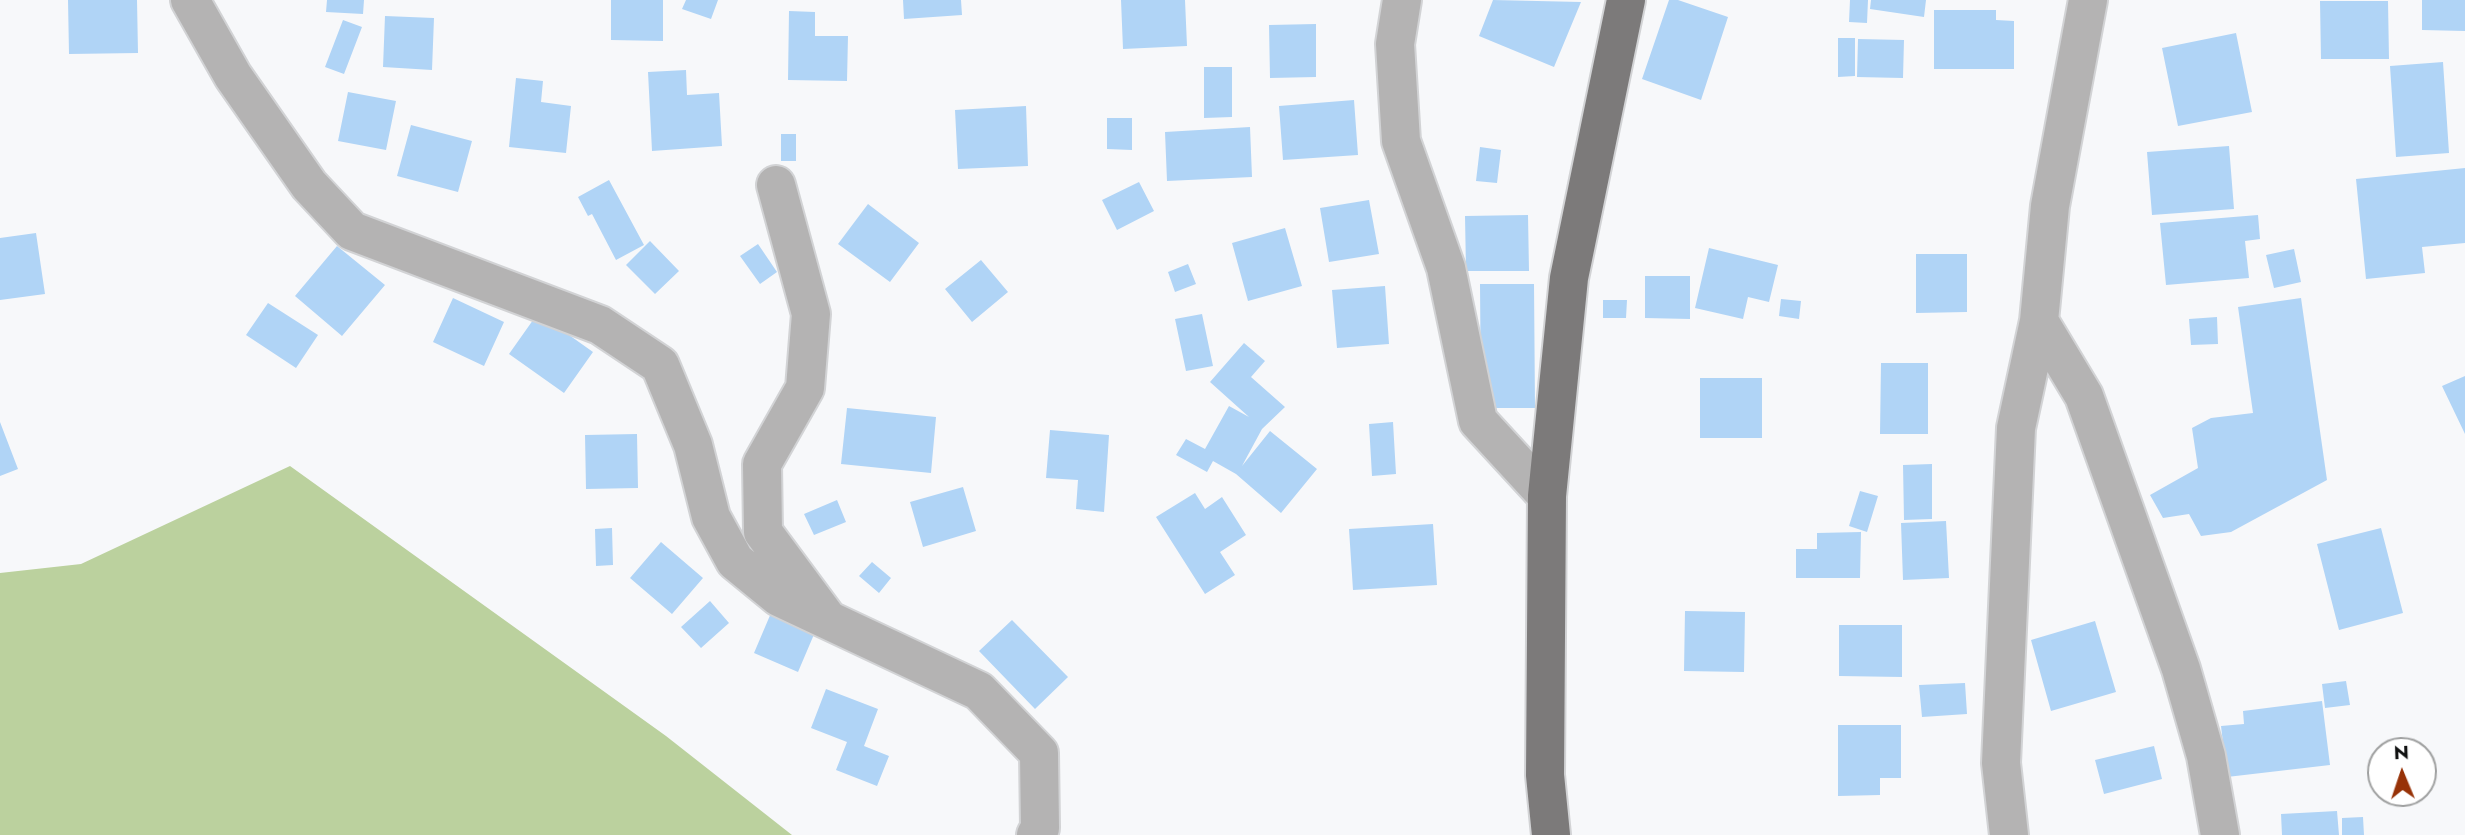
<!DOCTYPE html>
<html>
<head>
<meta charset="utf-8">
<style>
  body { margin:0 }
  #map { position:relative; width:2465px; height:835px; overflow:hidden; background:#f7f8fa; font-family:Jost,sans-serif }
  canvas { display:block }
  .north { position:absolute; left:2367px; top:737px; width:70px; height:70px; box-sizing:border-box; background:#fff; border:2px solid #9fa0a0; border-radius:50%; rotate:358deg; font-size:19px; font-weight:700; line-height:28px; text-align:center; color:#101111 }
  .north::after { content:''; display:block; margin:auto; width:24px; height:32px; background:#973207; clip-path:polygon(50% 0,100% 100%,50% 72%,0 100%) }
</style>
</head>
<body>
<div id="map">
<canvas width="2465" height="835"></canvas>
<div class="north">N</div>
</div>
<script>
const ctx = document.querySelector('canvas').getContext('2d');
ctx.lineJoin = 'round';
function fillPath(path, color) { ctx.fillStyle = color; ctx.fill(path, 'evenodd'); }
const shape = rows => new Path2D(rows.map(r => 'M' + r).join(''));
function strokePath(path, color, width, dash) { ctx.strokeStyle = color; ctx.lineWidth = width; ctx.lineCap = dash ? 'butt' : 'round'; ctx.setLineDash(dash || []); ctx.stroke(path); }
const green = shape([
  [290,466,666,736,792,835,0,835,0,573,81,564]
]);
const building = shape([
  [68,0,137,0,138,53,69,54],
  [327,0,364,0,363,14,326,12],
  [611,0,663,0,663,41,611,40],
  [686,0,718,0,711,19,682,9],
  [903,0,961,0,962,15,904,19],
  [1121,0,1185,0,1187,46,1123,49],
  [1493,0,1581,2,1554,67,1479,36],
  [1669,0,1678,0,1728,17,1701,100,1642,79],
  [1850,0,1868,0,1867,23,1849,22],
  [1871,0,1926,0,1924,17,1870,9],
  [2422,0,2465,0,2465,31,2422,30],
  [2320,1,2388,1,2389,59,2321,59],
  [1934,10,1996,10,1996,20,2014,21,2014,69,1934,69],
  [789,11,815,12,815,36,848,36,847,81,788,80],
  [385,16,434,18,432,70,383,67],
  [343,20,362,27,344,74,325,67],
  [1316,24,1316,77,1270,78,1269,25],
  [2236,33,2252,112,2178,126,2162,48],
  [1838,38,1855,38,1855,76,1838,77],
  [1858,39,1904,40,1903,78,1857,77],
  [2443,62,2449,153,2396,157,2390,66],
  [1204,67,1232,67,1232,117,1204,118],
  [686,70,687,95,719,93,722,146,652,151,648,72],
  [516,78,543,81,541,102,571,106,566,153,509,147],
  [348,92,396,101,386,150,338,141],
  [1354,100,1358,155,1283,160,1279,106],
  [1026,106,1028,166,958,169,955,110],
  [1107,118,1132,118,1132,150,1107,149],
  [411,125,472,141,458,192,397,176],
  [1250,127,1252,177,1167,181,1165,132],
  [781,134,796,134,796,161,781,161],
  [2229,146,2234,209,2152,215,2147,152],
  [1480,147,1501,150,1497,183,1476,181],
  [2465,168,2465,243,2422,247,2425,273,2366,279,2356,179],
  [609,180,644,245,616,260,592,214,588,216,578,197],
  [1139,182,1154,211,1117,230,1102,200],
  [1369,200,1379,254,1329,262,1320,208],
  [868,204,919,243,890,282,838,244],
  [1528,215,1529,271,1466,271,1465,216],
  [2258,215,2260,239,2245,241,2249,278,2166,285,2160,223],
  [1285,228,1302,286,1248,301,1232,243],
  [36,233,45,294,0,300,0,238],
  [650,241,679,271,655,294,626,265],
  [758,244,777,272,760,284,740,256],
  [337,246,385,285,342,336,295,296],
  [1709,248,1778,265,1769,302,1748,297,1743,319,1695,308],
  [2294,249,2301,282,2274,288,2266,255],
  [1916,254,1967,254,1967,312,1916,313],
  [981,260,1008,292,972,322,945,289],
  [1188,264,1196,284,1175,292,1168,272],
  [1645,276,1690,276,1690,319,1645,318],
  [1480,284,1534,284,1535,408,1481,408],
  [1385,286,1389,344,1337,348,1332,290],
  [453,298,504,322,484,366,433,342],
  [2301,298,2327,480,2231,532,2201,536,2189,514,2163,518,2150,495,2198,468,2192,428,2211,418,2253,413,2238,307],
  [1781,299,1801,301,1799,319,1779,316],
  [1603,300,1627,300,1626,318,1603,318],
  [268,303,318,335,296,368,246,335],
  [538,313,593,352,564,393,509,354],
  [1202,314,1213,366,1186,371,1175,319],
  [2217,317,2218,344,2191,345,2189,319],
  [1244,343,1265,361,1251,377,1285,407,1262,429,1242,466,1270,431,1317,469,1281,513,1236,474,1213,461,1207,472,1176,455,1186,439,1205,449,1229,406,1249,417,1210,382],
  [1881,363,1928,363,1928,434,1880,434],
  [2465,376,2465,434,2442,386],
  [1700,378,1762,378,1762,438,1700,438],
  [847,408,936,417,931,473,841,464],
  [0,422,18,469,0,476],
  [1393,422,1396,474,1372,476,1369,424],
  [1050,430,1109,435,1104,512,1076,509,1078,480,1046,478],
  [637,434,638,488,586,489,585,435],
  [1932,464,1932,519,1904,520,1903,465],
  [963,487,976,531,923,547,910,502],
  [1860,491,1878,496,1867,532,1849,526],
  [1195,493,1205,509,1222,497,1246,535,1220,552,1235,575,1205,594,1156,517],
  [837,500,846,522,814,535,804,514],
  [1946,521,1949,578,1903,580,1901,523],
  [1433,524,1437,585,1353,590,1349,529],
  [612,528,613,565,596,566,595,529],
  [2381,528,2403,613,2339,630,2317,544],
  [1861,532,1860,578,1796,578,1796,549,1817,549,1817,533],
  [661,542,703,578,672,614,630,578],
  [872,562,891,578,879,593,859,576],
  [710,601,729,623,701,648,681,627],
  [774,606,818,625,798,672,754,653],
  [1685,611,1745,612,1744,672,1684,671],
  [1012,620,1068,677,1035,709,979,651],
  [2095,621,2116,692,2051,711,2031,640],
  [1839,625,1902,625,1902,677,1839,676],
  [2346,681,2350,705,2325,708,2322,684],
  [1965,683,1967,714,1922,717,1919,685],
  [826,689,878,709,864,746,889,756,877,786,836,770,847,742,811,728],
  [2322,701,2330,765,2227,777,2221,726,2244,724,2243,711],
  [1838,725,1901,725,1901,778,1880,778,1880,795,1838,796],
  [2154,746,2162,779,2104,794,2095,760],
  [2337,811,2339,835,2282,835,2281,814],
  [2363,817,2364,835,2342,835,2342,818]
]);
const minor = shape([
  [190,0,233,76,309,185,352,231,600,325,660,365,693,445,711,517,735,561,779,597,979,691,1039,753,1040,828,1036,835],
  [1402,0,1395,44,1401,141,1446,268,1478,421,1547,496],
  [2088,0,2050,206,2039,321,2084,396,2181,669,2206,756,2220,835],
  [776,185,811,314,805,388,762,464,763,532,826,617],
  [2009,835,2001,763,2016,428,2039,321]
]);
const major = shape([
  [1551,835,1545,775,1547,496,1569,278,1626,0]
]);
fillPath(green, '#bbd19e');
fillPath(building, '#b0d4f6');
strokePath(minor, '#d2d3d5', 42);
strokePath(major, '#d2d3d5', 42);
strokePath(minor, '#b4b3b3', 38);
strokePath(major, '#7c7a7a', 38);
</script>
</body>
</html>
